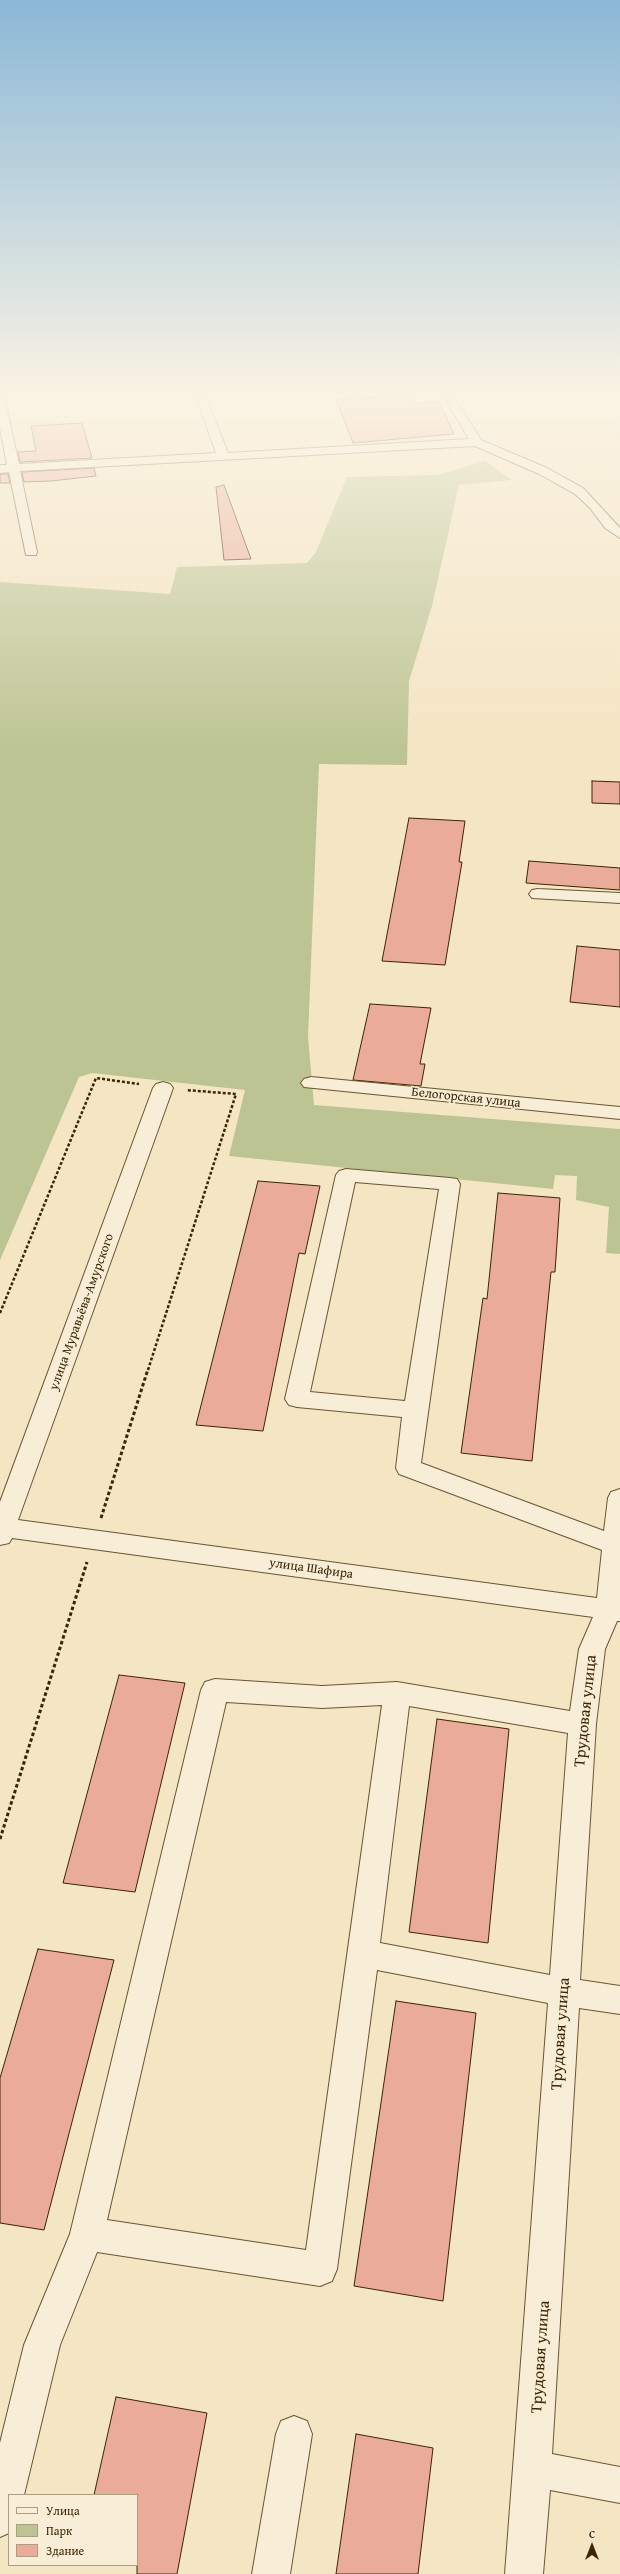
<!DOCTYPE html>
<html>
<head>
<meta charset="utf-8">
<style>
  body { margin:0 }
  #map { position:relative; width:620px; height:2574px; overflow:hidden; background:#f4e5c3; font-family:"Gentium Book Plus",serif }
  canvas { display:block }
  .legend { position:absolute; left:8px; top:2494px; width:130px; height:72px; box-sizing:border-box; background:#f8eed8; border:1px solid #ad9e82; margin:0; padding:5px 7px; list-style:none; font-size:12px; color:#3c2502 }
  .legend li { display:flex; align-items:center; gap:8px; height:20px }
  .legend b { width:20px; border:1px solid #ad9e82 }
  .north { position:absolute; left:572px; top:2526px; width:40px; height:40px; -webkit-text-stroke:3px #f8eed8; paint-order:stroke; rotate:0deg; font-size:11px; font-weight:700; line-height:16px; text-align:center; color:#3c2502 }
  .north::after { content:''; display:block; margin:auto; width:14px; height:18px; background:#3c2502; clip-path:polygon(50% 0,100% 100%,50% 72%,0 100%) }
</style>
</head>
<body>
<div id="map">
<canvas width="620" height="2574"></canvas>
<ul class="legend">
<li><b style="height:5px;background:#f8eed8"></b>Улица</li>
<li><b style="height:11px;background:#bcc493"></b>Парк</li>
<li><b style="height:11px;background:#eaac98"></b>Здание</li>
</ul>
<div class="north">С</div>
</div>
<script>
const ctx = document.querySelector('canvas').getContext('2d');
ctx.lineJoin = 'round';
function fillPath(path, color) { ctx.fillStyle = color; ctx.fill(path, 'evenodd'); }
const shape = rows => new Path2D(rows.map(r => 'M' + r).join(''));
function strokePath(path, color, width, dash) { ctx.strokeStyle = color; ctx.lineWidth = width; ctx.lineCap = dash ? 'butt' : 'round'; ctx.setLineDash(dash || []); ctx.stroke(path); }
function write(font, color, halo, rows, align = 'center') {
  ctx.font = font + ' "Gentium Book Plus",serif'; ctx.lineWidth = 3.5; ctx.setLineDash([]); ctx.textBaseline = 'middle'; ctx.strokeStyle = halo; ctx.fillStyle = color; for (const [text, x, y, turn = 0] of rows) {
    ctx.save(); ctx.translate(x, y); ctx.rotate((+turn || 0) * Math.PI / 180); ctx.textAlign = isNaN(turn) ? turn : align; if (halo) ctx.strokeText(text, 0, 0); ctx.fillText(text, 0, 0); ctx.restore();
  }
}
const green = shape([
  [485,461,512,480,459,485,432,606,409,681,407,765,319,764,308,1037,314,1105,620,1129,620,1254,606,1253,609,1207,576,1200,577,1176,555,1175,553,1189,229,1156,245,1090,92,1073,79,1077,0,1260,0,582,170,594,177,567,307,563,316,552,347,477,438,475]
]);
const building = shape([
  [408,396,411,403,439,402,454,434,353,443,336,399,408,396],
  [82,423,92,458,20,462,18,452,36,451,31,426,82,423],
  [94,468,96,476,51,481,24,482,22,472,94,468],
  [0,474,8,474,10,483,0,483,0,474],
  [224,485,251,559,224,560,216,487,224,485],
  [592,781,620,782,620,804,592,803,592,781],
  [409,818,465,821,459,862,462,862,445,965,382,961,409,818],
  [529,861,620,868,620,890,526,883,529,861],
  [577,946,620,950,620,1007,570,1002,577,946],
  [370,1004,431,1008,420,1064,425,1064,421,1086,353,1080,370,1004],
  [258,1181,320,1186,305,1254,299,1253,263,1431,196,1425,258,1181],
  [498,1193,560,1198,555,1272,551,1272,532,1461,461,1453,483,1298,487,1299,498,1193],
  [119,1675,185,1683,135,1892,63,1883,119,1675],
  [437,1719,509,1729,488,1943,409,1932,437,1719],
  [38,1949,114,1960,44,2230,0,2223,0,2078,38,1949],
  [396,2001,476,2013,443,2301,354,2286,396,2001],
  [116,2397,207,2413,177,2574,137,2574,137,2495,94,2495,116,2397],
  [356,2434,433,2448,418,2574,336,2574,356,2434]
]);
const pathFar1 = shape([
  [0,1313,96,1078,139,1084],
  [148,1370,236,1094,186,1090]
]);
const path = shape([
  [101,1518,148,1369],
  [0,1839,87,1562]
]);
const minor = shape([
  [195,394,205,394,228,453,469,439,442,394,452,394,481,440,547,468,583,488,620,528,620,538,605,528,590,508,575,494,539,474,475,446,20,471,37,552,36,555,26,555,9,472,0,473,0,465,7,465,0,428,0,398,5,401,19,464,216,453,195,394],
  [538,889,620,893,620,903,532,898,529,894,532,890,538,889],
  [311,1077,620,1107,620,1119,304,1087,301,1083,304,1079,311,1077],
  [163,1082,170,1084,173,1088,18,1520,597,1598,602,1550,399,1474,396,1468,402,1417,297,1407,289,1405,285,1399,336,1175,339,1171,346,1169,450,1178,457,1179,460,1184,421,1463,604,1531,608,1498,611,1492,620,1489,620,1621,617,1621,605,1649,596,1724,580,1980,620,1986,620,2014,579,2008,552,2454,620,2467,620,2503,550,2490,543,2574,505,2574,548,2003,377,1970,337,2269,332,2281,320,2286,97,2252,60,2345,24,2495,9,2495,9,2533,0,2537,0,2443,24,2345,70,2234,201,1690,205,1682,215,1679,322,1686,397,1682,570,1711,579,1649,593,1617,12,1538,9,1543,0,1545,0,1502,153,1088,156,1084,163,1082],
  [355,1182,439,1189,405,1401,310,1392,355,1182],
  [226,1702,322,1708,382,1705,306,2250,107,2220,226,1702],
  [409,1706,568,1733,550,1975,380,1943,409,1706],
  [294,2416,307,2421,312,2434,290,2574,252,2574,276,2434,281,2421,294,2416]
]);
const streetNames = [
  ["Белогорская улица",466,1098,6],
  ["улица Муравьёва-Амурского",82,1312,-70],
  ["улица Шафира",311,1569,8]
];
const nearStreetnames = [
  ["Трудовая улица",586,1711,-84],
  ["Трудовая улица",561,2034,-86],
  ["Трудовая улица",541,2357,-86]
];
fillPath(green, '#bcc493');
fillPath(building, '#eaac98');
strokePath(building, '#3c2502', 1);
strokePath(minor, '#6a5532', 2);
strokePath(pathFar1, '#3c2502', 2.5, [3, 2]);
strokePath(path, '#3c2502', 3, [3.5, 2.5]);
fillPath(minor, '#f8eed8');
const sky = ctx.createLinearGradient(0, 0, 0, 754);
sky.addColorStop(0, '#8bb8d7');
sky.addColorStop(0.52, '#faf3e4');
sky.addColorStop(1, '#faf3e400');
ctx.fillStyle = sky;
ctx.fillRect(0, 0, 620, 754);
write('13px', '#3c2502', '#f8eed8', streetNames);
write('16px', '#3c2502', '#f8eed8', nearStreetnames);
</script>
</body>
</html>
